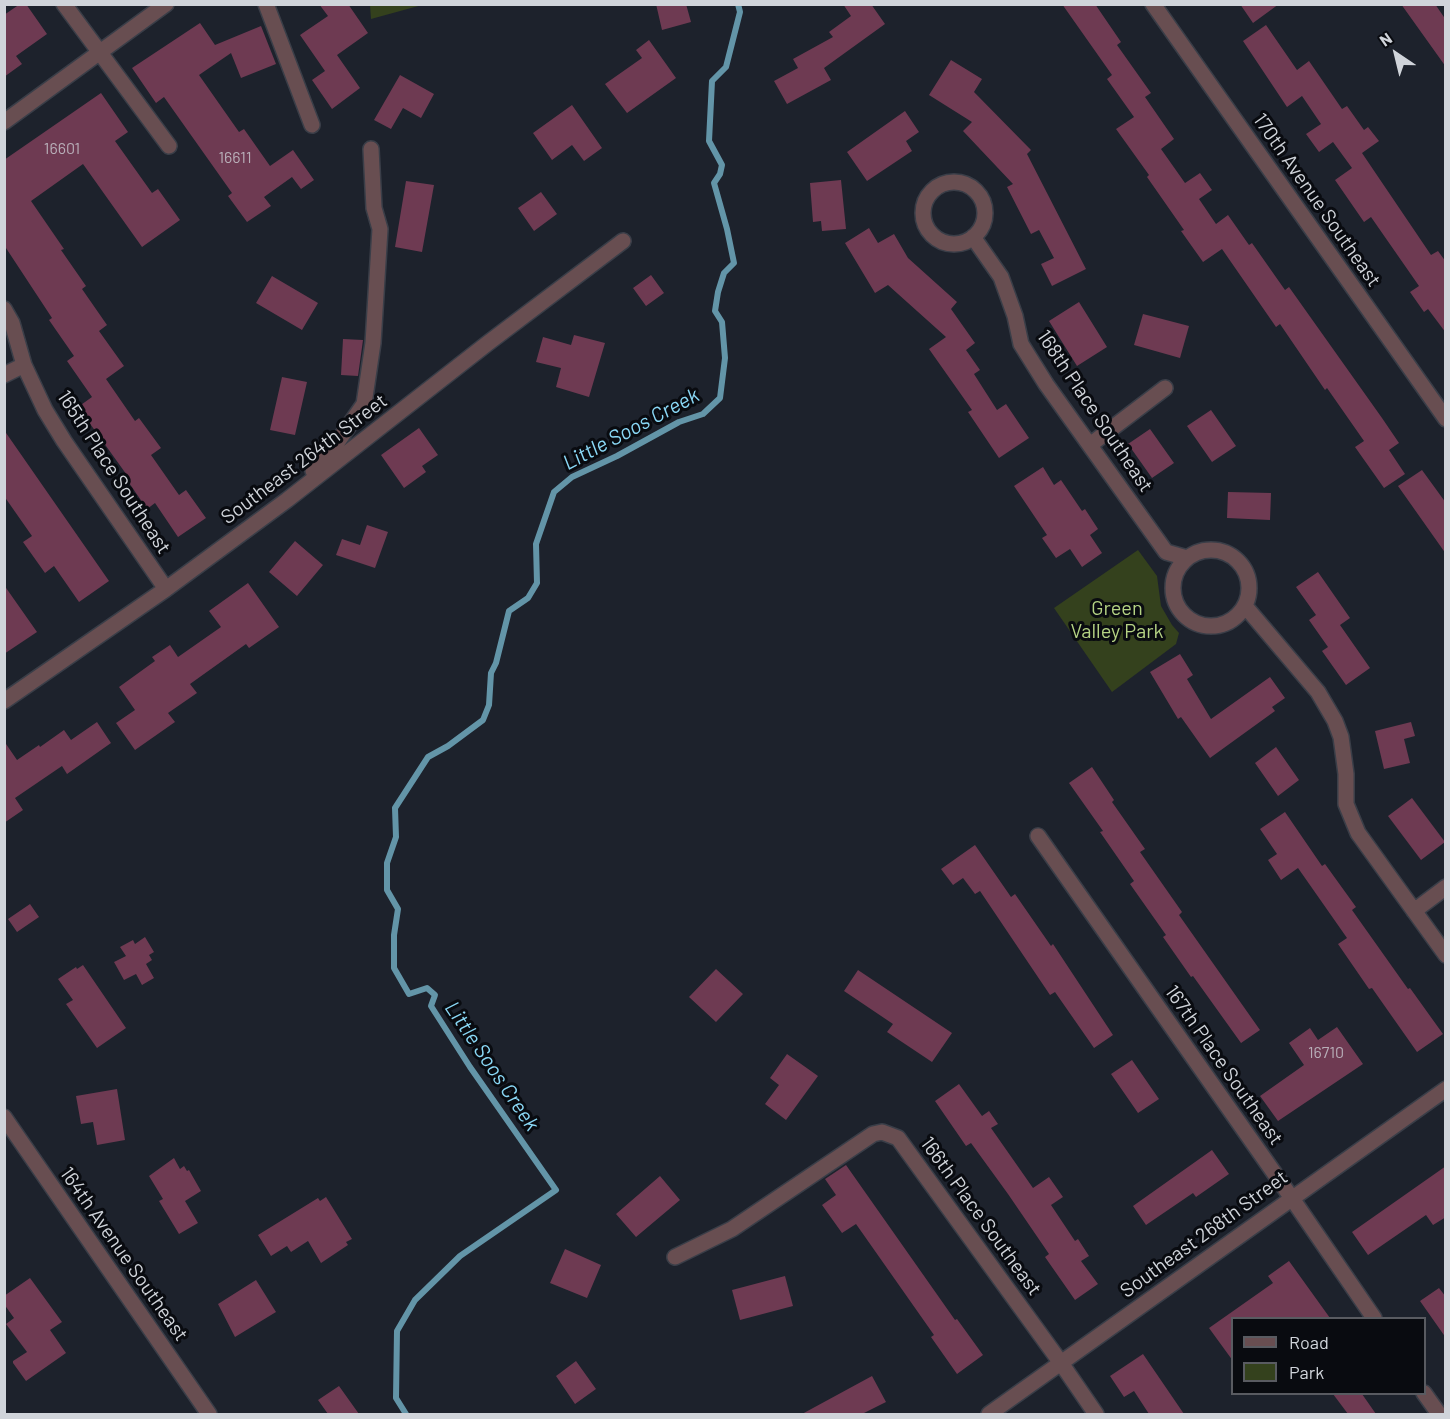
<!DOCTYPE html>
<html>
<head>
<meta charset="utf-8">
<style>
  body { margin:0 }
  #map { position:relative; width:1450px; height:1419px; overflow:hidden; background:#1d222c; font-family:Barlow,sans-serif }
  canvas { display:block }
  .frame { position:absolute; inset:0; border:6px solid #d0d4da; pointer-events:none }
  .legend { position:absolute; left:1231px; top:1317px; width:195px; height:78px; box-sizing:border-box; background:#090b10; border:2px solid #595b61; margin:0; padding:8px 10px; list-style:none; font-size:18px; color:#d0d4da }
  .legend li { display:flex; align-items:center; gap:12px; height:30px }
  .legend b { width:30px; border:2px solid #595b61 }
  .north { position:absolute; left:1366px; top:24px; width:60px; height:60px; -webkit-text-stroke:4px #090b10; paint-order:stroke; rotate:325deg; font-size:16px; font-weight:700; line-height:24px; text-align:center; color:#d0d4da }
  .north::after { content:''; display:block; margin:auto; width:21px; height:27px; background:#d0d4da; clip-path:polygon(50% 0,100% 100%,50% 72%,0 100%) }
</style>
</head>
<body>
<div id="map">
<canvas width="1450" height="1419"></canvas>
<div class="frame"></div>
<ul class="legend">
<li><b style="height:8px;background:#684e51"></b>Road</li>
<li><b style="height:16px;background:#34411d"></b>Park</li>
</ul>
<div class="north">N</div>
</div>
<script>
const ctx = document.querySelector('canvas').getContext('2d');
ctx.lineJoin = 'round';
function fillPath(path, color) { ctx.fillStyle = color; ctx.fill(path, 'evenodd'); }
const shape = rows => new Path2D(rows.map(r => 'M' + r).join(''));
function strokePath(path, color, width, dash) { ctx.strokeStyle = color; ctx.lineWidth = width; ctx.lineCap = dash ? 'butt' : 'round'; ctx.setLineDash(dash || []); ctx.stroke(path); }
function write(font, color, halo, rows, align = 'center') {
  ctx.font = font + ' Barlow,sans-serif'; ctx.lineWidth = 6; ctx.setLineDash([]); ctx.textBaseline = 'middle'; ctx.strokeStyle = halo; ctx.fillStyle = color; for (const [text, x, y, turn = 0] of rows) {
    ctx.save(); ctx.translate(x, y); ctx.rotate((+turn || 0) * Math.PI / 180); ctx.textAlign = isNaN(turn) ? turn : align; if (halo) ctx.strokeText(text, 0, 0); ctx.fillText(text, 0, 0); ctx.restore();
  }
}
const green = shape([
  [370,5,370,4,422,5,371,19],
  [1138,550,1157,576,1161,606,1172,625,1179,633,1176,644,1112,692,1054,608]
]);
const stream = shape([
  [406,1414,396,1398,397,1331,415,1300,460,1256,556,1190,470,1067,431,1006,435,995,427,988,409,994,394,968,394,935,398,909,387,890,387,863,396,837,395,808,428,757,448,746,483,720,489,705,491,673,496,663,509,611,528,598,537,583,536,544,554,492,572,477,617,456,679,422,703,414,720,398,725,358,722,322,715,311,718,292,724,273,734,263,727,229,714,183,720,174,722,165,709,141,712,81,726,67,740,12,738,4]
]);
const building = shape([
  [20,4,26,4,47,34,16,56,22,64,4,77,4,15],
  [319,4,348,4,368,33,337,55,360,88,332,109,312,80,325,71,300,35,328,16],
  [656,4,686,4,691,22,662,30],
  [843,4,871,4,885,24,824,68,831,80,787,104,774,81,798,68,793,59,833,37,829,32,851,16],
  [1062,4,1095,4,1121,42,1117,45,1151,93,1145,97,1174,139,1161,149,1185,183,1200,173,1212,190,1199,199,1216,224,1228,215,1249,245,1252,243,1285,290,1289,287,1382,418,1399,443,1389,450,1405,474,1384,488,1355,447,1364,441,1327,388,1325,390,1280,324,1276,327,1222,249,1203,262,1181,231,1184,230,1147,177,1149,175,1116,129,1134,117,1107,79,1112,75],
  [1240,4,1279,4,1253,23],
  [1401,4,1435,4,1446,20,1446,67],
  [200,23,215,45,261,26,276,64,241,78,231,53,199,75,239,132,244,129,270,166,293,150,314,180,301,189,292,177,264,197,271,206,247,222,228,196,232,193,164,97,156,103,132,68],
  [1266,25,1297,70,1309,61,1342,109,1347,106,1364,130,1368,127,1379,141,1362,153,1431,255,1438,251,1446,262,1446,333,1428,309,1424,312,1410,292,1419,286,1371,217,1364,222,1335,180,1352,168,1333,142,1319,152,1306,134,1321,124,1302,96,1287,107,1243,41],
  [649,40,676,78,627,113,605,84,642,58,636,50],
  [951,60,982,79,974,92,1031,150,1027,154,1086,269,1052,286,1041,264,1054,258,1039,230,1031,234,1007,187,1013,184,963,131,972,122,929,95],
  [400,75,434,94,421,118,403,108,391,129,374,120],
  [101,93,128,132,115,141,152,193,158,189,180,220,142,247,83,164,31,201,64,249,61,250,86,286,82,289,107,325,99,331,124,366,106,379,135,421,139,418,161,448,151,455,179,495,186,490,206,518,178,537,155,503,147,509,127,480,129,478,78,407,92,397,67,361,74,356,49,320,52,318,4,245,4,160],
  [572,105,602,148,584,161,572,145,552,160,533,133],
  [905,111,919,132,906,141,912,151,867,181,847,152],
  [841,180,846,229,822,231,821,221,813,222,810,183],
  [406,181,434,185,422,252,395,247],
  [541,192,557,214,534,231,518,208],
  [869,228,878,243,894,234,908,258,957,302,951,309,975,343,966,350,980,370,974,374,997,410,1006,404,1029,438,999,458,968,412,972,410,929,349,946,337,888,285,875,293,845,243],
  [651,275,664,293,646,306,633,288],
  [272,276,318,303,302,330,256,303],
  [1079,302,1107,347,1077,366,1049,321],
  [1143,314,1189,326,1180,358,1134,345],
  [574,335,605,343,589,397,556,387,561,368,536,362,543,337,571,345],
  [343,339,363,340,358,376,341,375],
  [282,377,307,382,295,435,270,430],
  [1211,410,1236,446,1212,462,1187,426],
  [419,428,438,455,422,466,426,472,404,488,381,455],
  [1150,429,1174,463,1152,478,1128,444],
  [4,430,109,581,79,602,54,566,45,573,23,542,32,536,4,496],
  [1043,467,1054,485,1061,480,1082,511,1085,509,1098,529,1090,535,1102,553,1082,567,1070,549,1056,558,1042,538,1047,535,1014,486],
  [1422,470,1446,503,1446,554,1398,486],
  [1228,492,1271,493,1270,520,1227,518],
  [367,525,388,532,375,568,336,555,342,539,360,545],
  [295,541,323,565,297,596,269,572],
  [1318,572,1350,618,1340,625,1370,668,1346,685,1322,651,1328,647,1309,620,1316,615,1296,587],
  [248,583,279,627,249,648,246,644,190,684,197,693,168,713,175,722,135,750,116,723,135,710,119,687,155,661,152,657,170,645,178,657,221,627,209,611],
  [4,585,37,632,4,654],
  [1180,654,1193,675,1187,679,1211,719,1270,677,1285,698,1272,707,1275,711,1210,758,1181,717,1178,719,1150,672],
  [97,722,111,743,67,774,62,766,15,798,23,810,4,823,4,741,17,760,39,745,40,747,64,730,71,740],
  [1411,722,1415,736,1404,739,1410,763,1384,769,1375,731],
  [1276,747,1299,780,1278,796,1255,763],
  [1092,767,1114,800,1112,802,1145,849,1140,852,1182,912,1179,915,1260,1030,1241,1043,1193,976,1191,977,1163,937,1166,935,1130,884,1134,881,1100,832,1103,831,1069,783],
  [1412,798,1445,842,1421,860,1388,816],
  [1285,812,1322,866,1325,864,1356,907,1352,910,1408,989,1410,988,1443,1034,1417,1052,1372,988,1369,989,1338,944,1347,938,1298,868,1281,880,1268,860,1277,854,1260,829],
  [975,845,1011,897,1015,894,1051,946,1053,944,1113,1035,1094,1048,1055,992,1050,995,980,891,975,894,963,878,953,885,941,869],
  [30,904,39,917,17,932,8,919],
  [145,937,154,952,149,955,152,960,146,964,154,978,142,985,136,974,124,980,114,962,126,956,120,947,133,940,135,944],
  [83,965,126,1028,97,1048,66,1004,73,1000,58,979,76,967,77,969],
  [716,969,743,994,716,1022,689,997],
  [858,970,952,1033,932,1062,887,1032,893,1024,844,991],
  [1337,1027,1363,1064,1278,1121,1260,1096,1304,1065,1289,1043,1310,1028,1318,1040],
  [787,1054,818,1076,786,1120,765,1104,779,1085,770,1078],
  [1132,1060,1159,1099,1138,1113,1111,1074],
  [959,1084,982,1116,989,1111,998,1124,991,1128,1033,1188,1049,1177,1063,1197,1051,1205,1075,1241,1078,1239,1089,1256,1081,1261,1098,1284,1075,1300,1045,1257,1049,1254,1008,1194,971,1143,966,1146,935,1101],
  [117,1089,125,1140,97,1145,93,1122,81,1124,76,1096],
  [1212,1150,1229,1174,1196,1197,1193,1193,1146,1225,1133,1206],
  [174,1158,180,1169,184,1166,187,1171,189,1170,201,1191,185,1201,198,1223,179,1234,159,1201,163,1199,149,1176],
  [846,1165,955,1320,957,1319,983,1355,957,1374,931,1337,934,1335,856,1224,842,1233,822,1205,836,1195,825,1179],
  [1446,1166,1446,1217,1433,1225,1426,1215,1368,1255,1352,1232],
  [660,1176,680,1200,636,1237,616,1214],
  [326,1197,352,1239,346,1242,348,1245,321,1263,308,1241,291,1252,287,1246,271,1256,258,1235,318,1198,320,1201],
  [565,1249,601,1265,587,1298,550,1283],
  [1289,1261,1330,1318,1233,1318,1233,1361,1209,1328,1273,1283,1268,1276],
  [785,1276,793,1306,740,1320,732,1290],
  [30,1278,62,1322,50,1330,66,1353,26,1381,13,1363,13,1361,27,1352,6,1324,14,1318,4,1304,4,1296],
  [256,1280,276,1312,235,1337,218,1304],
  [1439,1288,1446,1297,1446,1338,1420,1301],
  [1143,1354,1184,1414,1149,1414,1134,1391,1124,1397,1110,1376],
  [576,1361,596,1389,575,1404,556,1376],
  [872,1376,886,1402,862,1414,802,1414],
  [339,1386,359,1414,328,1414,318,1400],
  [1333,1394,1362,1394,1376,1414,1348,1414]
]);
const minor = shape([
  [64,4,169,146],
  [266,4,312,125],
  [1153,4,1446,419],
  [4,122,166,4],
  '923 213a31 31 0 1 1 62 0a31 31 0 1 1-62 0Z',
  [973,237,1001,277,1015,316,1021,344,1046,384,1166,552,1187,558],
  [4,309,12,323,24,365,45,410,64,441,166,589],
  [4,375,24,365],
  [1090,445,1165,388],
  [313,471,332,450,364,404,373,343,380,229,374,208,371,149],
  '1173 588a38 38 0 1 1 76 0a38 38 0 1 1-76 0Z',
  [1245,606,1318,692,1335,721,1341,737,1346,774,1346,804,1358,833,1446,955],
  [4,701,166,589,287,500,488,343,623,241],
  [1038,836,1291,1197,1374,1318],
  [1414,911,1446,887],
  [4,1117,209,1414],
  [675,1257,732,1229,873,1134,882,1132,898,1138,1061,1363,1096,1414],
  [1424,1393,1439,1414],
  [989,1414,1446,1089]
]);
const numberNames = [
  ["16601",62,149],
  ["16611",235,158],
  ["16710",1326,1053]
];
const streetNames = [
  ["170th Avenue Southeast",1317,200,55],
  ["168th Place Southeast",1095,411,56],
  ["Southeast 264th Street",304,459,-37],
  ["165th Place Southeast",114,472,57],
  ["167th Place Southeast",1224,1065,55],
  ["166th Place Southeast",981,1216,54],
  ["Southeast 268th Street",1204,1234,-36],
  ["164th Avenue Southeast",124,1254,55]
];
const parkNames = [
  ["Green",1117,608],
  ["Valley Park",1117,631]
];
const waterNames = [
  ["Little Soos Creek",631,429,-28],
  ["Little Soos Creek",492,1066,56]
];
fillPath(green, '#34411d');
strokePath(stream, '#6395a8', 6);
fillPath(building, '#6e3a52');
strokePath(minor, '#3a3e48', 18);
strokePath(minor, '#684e51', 15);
write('16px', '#b8aeb8', null, numberNames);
write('20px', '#d0d4da', '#090b10', streetNames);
write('20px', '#b5d384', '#090b10', parkNames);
write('italic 21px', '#8ad8f6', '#090b10', waterNames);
</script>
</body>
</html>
